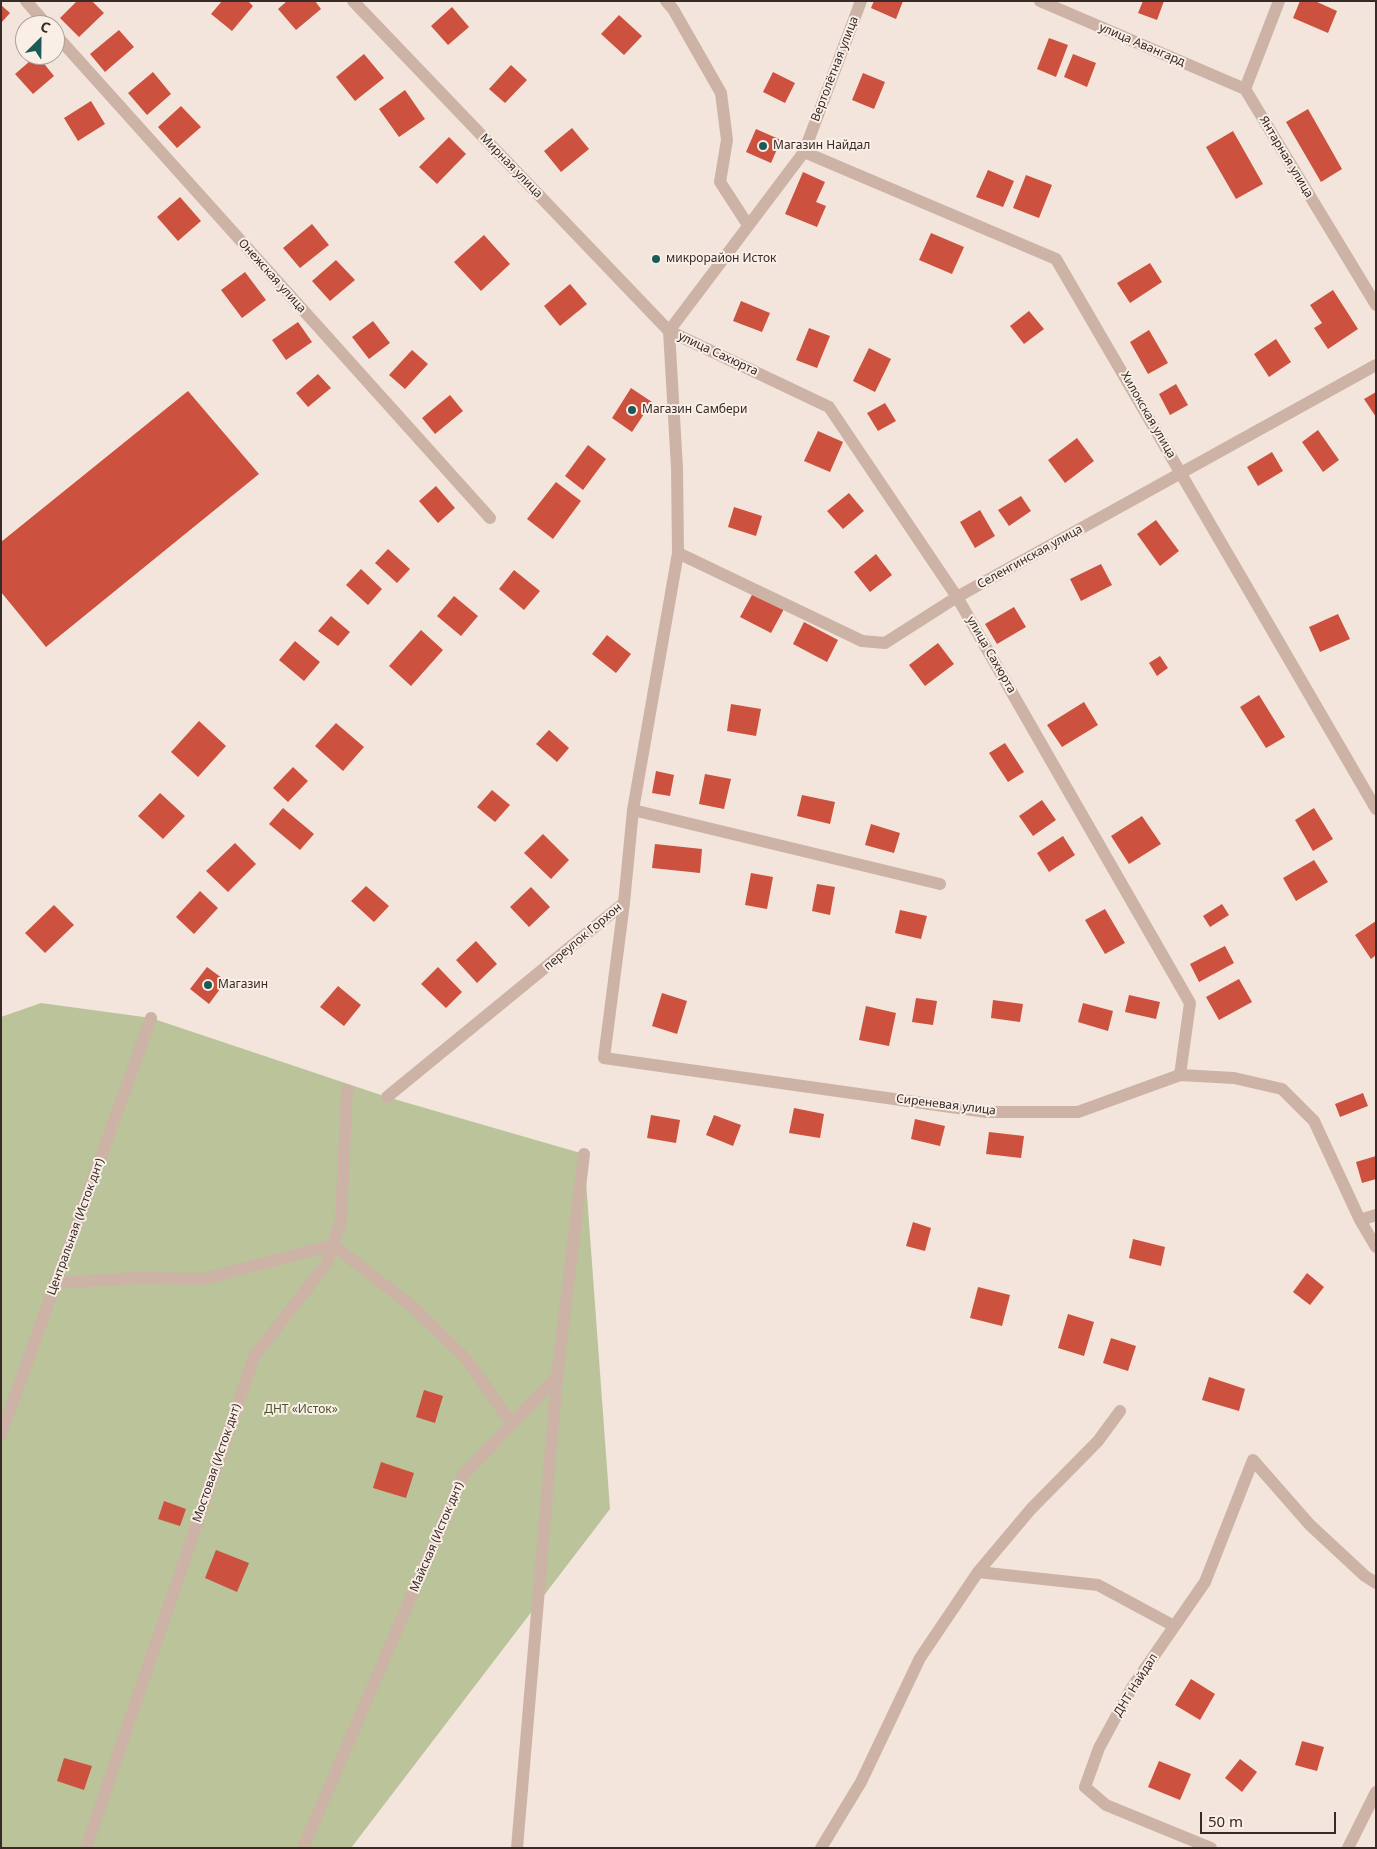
<!DOCTYPE html>
<html>
<head>
<meta charset="utf-8">
<style>
  body { margin:0 }
  #map { position:relative; width:1377px; height:1849px; overflow:hidden; background:#f3e5db; font-family:"Noto Sans",sans-serif }
  canvas { display:block }
  .frame { position:absolute; inset:0; border:2px solid #372a27; pointer-events:none }
  .north { position:absolute; left:15px; top:15px; width:50px; height:50px; box-sizing:border-box; background:#faefe7; border:1px solid #aca09a; border-radius:50%; rotate:23deg; font-size:14px; font-weight:700; line-height:20px; text-align:center; color:#372a27 }
  .north::after { content:''; display:block; margin:auto; width:18px; height:22px; background:#1a5b58; clip-path:polygon(50% 0,100% 100%,50% 72%,0 100%) }
  .scale { position:absolute; left:1200px; top:1812px; width:136px; height:22px; box-sizing:border-box; border:2px solid #372a27; border-top:0; padding-left:6px; font-size:15px; line-height:18px; white-space:nowrap; color:#372a27; -webkit-text-stroke:4px #faefe7; paint-order:stroke }
</style>
</head>
<body>
<div id="map">
<canvas width="1377" height="1849"></canvas>
<div class="frame"></div>
<div class="north">С</div>
<div class="scale">50 m</div>
</div>
<script>
const ctx = document.querySelector('canvas').getContext('2d');
ctx.lineJoin = 'round';
function fillPath(path, color) { ctx.fillStyle = color; ctx.fill(path, 'evenodd'); }
const shape = rows => new Path2D(rows.map(r => 'M' + r).join(''));
function strokePath(path, color, width, dash) { ctx.strokeStyle = color; ctx.lineWidth = width; ctx.lineCap = dash ? 'butt' : 'round'; ctx.setLineDash(dash || []); ctx.stroke(path); }
function write(font, color, halo, rows, align = 'center') {
  ctx.font = font + ' "Noto Sans",sans-serif'; ctx.lineWidth = 4; ctx.setLineDash([]); ctx.textBaseline = 'middle'; ctx.strokeStyle = halo; ctx.fillStyle = color; for (const [text, x, y, turn = 0] of rows) {
    ctx.save(); ctx.translate(x, y); ctx.rotate((+turn || 0) * Math.PI / 180); ctx.textAlign = isNaN(turn) ? turn : align; if (halo) ctx.strokeText(text, 0, 0); ctx.fillText(text, 0, 0); ctx.restore();
  }
}
const green = shape([
  [41,1003,151,1018,387,1097,584,1154,610,1509,351,1848,1,1848,1,1017]
]);
const building = shape([
  [77,1,92,1,104,13,79,37,60,18],
  [222,1,248,1,253,6,232,31,211,14],
  [287,1,315,1,321,9,296,30,278,9],
  [874,1,903,1,896,19,871,8],
  [1143,1,1164,1,1157,20,1138,13],
  [1300,1,1315,1,1337,11,1328,33,1293,18],
  [1,5,10,13,1,23],
  [452,7,469,27,448,45,431,26],
  [619,15,642,36,624,55,601,34],
  [119,30,134,47,105,72,90,54],
  [1049,38,1068,45,1056,77,1037,69],
  [364,54,384,78,355,101,336,77],
  [1073,54,1096,63,1087,87,1064,77],
  [37,55,54,76,33,94,15,74],
  [511,65,527,80,505,103,489,89],
  [153,72,171,94,147,115,128,93],
  [773,72,795,83,785,103,763,92],
  [863,73,885,82,874,109,852,100],
  [405,90,425,119,399,137,379,109],
  [91,101,105,124,78,141,64,118],
  [181,106,201,127,177,148,158,127],
  [1308,109,1342,169,1321,182,1286,122],
  [572,128,589,149,561,172,544,151],
  [756,129,781,140,771,163,746,152],
  [1233,131,1263,184,1236,199,1206,147],
  [449,137,466,154,437,184,419,167],
  [988,170,1014,181,1003,207,976,197],
  [803,172,825,182,816,202,826,206,817,227,785,214],
  [1026,175,1052,185,1039,218,1013,208],
  [180,197,201,221,178,241,157,217],
  [312,224,329,245,300,268,283,248],
  [931,233,964,247,952,274,919,260],
  [484,235,510,264,481,291,454,262],
  [336,260,355,280,330,301,312,281],
  [1150,263,1162,282,1130,303,1117,283],
  [245,272,266,300,242,318,221,290],
  [570,284,587,304,560,326,544,306],
  [1333,290,1358,329,1328,349,1314,328,1322,323,1310,305],
  [741,301,770,313,762,332,733,321],
  [1029,311,1044,329,1024,344,1010,326],
  [373,321,390,343,369,359,352,337],
  [298,322,312,342,286,360,272,340],
  [809,328,830,336,817,368,796,360],
  [1149,330,1168,363,1148,374,1130,342],
  [1276,339,1291,362,1269,377,1254,354],
  [869,348,891,359,875,392,853,381],
  [412,350,428,364,405,389,389,375],
  [318,374,331,388,308,407,296,393],
  [1176,384,1188,405,1170,415,1159,394],
  [631,388,652,402,632,432,612,418],
  [188,391,259,474,46,647,1,592,1,542],
  [1376,392,1376,417,1364,399],
  [450,395,463,411,435,434,422,418],
  [885,403,896,421,878,431,867,413],
  [1318,430,1339,460,1323,472,1302,442],
  [818,431,843,442,830,472,804,461],
  [1077,438,1094,461,1065,483,1048,460],
  [588,445,606,459,583,490,565,476],
  [1272,452,1283,471,1258,486,1247,467],
  [556,482,581,501,553,539,527,519],
  [436,486,455,508,438,523,419,501],
  [849,493,864,511,843,529,827,511],
  [1021,496,1031,511,1009,526,998,510],
  [734,507,762,516,756,536,728,527],
  [980,510,995,536,975,548,960,522],
  [1156,520,1179,551,1160,566,1137,534],
  [388,549,410,569,397,583,375,563],
  [876,554,892,575,870,592,854,572],
  [1101,564,1112,585,1081,601,1070,579],
  [361,569,382,589,368,605,346,585],
  [514,570,540,591,524,610,499,589],
  [753,593,784,609,771,633,740,617],
  [454,596,478,616,461,636,437,616],
  [1014,607,1026,627,997,644,985,624],
  [1338,614,1350,639,1320,652,1309,627],
  [331,616,350,632,338,646,318,631],
  [804,622,838,640,827,662,793,644],
  [421,630,443,650,411,686,389,666],
  [607,635,631,654,616,673,592,654],
  [295,641,320,662,304,681,279,660],
  [938,643,954,664,925,686,909,665],
  [1160,656,1168,668,1157,676,1149,663],
  [1259,695,1285,737,1266,748,1240,707],
  [1084,702,1098,725,1062,747,1047,725],
  [731,704,761,709,756,736,727,731],
  [199,721,226,746,198,777,171,752],
  [336,723,364,747,343,771,315,746],
  [549,730,569,748,557,762,536,744],
  [1005,743,1024,772,1008,782,989,753],
  [293,767,308,781,288,802,273,788],
  [656,771,674,775,670,796,652,793],
  [705,774,731,779,724,809,699,804],
  [492,790,510,805,495,822,477,807],
  [160,793,185,816,163,839,138,816],
  [802,795,835,802,830,824,797,816],
  [1042,800,1056,820,1033,836,1019,816],
  [283,808,314,834,300,850,269,824],
  [1314,808,1333,839,1313,851,1295,820],
  [1142,816,1161,844,1129,864,1111,836],
  [871,824,900,833,894,853,865,845],
  [543,834,569,860,551,879,524,853],
  [1063,836,1075,855,1049,872,1037,853],
  [235,843,256,864,228,892,206,871],
  [655,844,702,849,700,873,652,868],
  [1314,860,1328,882,1296,901,1283,878],
  [751,873,773,877,767,909,745,905],
  [817,884,835,887,830,915,812,911],
  [366,886,389,906,374,922,351,901],
  [531,887,550,907,529,927,510,907],
  [200,891,218,908,194,934,176,917],
  [1222,904,1229,915,1210,927,1203,916],
  [54,905,74,925,45,953,25,933],
  [1105,909,1125,943,1105,954,1085,920],
  [900,910,927,916,921,939,895,933],
  [1376,921,1376,955,1371,959,1355,935],
  [476,941,497,964,477,983,456,960],
  [1225,946,1234,963,1199,982,1190,964],
  [207,967,226,981,209,1004,190,989],
  [438,967,462,992,446,1008,421,984],
  [1239,979,1252,1002,1219,1020,1206,997],
  [338,986,361,1005,344,1026,320,1007],
  [662,993,687,1001,677,1034,652,1026],
  [1129,995,1160,1002,1156,1019,1125,1012],
  [916,998,937,1001,933,1025,912,1022],
  [993,1000,1023,1004,1020,1022,991,1018],
  [1083,1003,1113,1011,1108,1031,1078,1022],
  [866,1006,896,1013,889,1046,859,1040],
  [1363,1093,1368,1106,1340,1117,1335,1104],
  [794,1108,824,1114,820,1138,789,1133],
  [651,1115,680,1120,676,1143,647,1138],
  [714,1115,741,1125,733,1146,706,1135],
  [915,1119,945,1126,940,1146,911,1139],
  [989,1132,1024,1136,1021,1158,986,1154],
  [1376,1156,1376,1179,1362,1183,1356,1162],
  [913,1222,931,1228,925,1251,906,1246],
  [1133,1239,1165,1247,1161,1266,1129,1258],
  [1307,1273,1324,1287,1310,1305,1293,1292],
  [978,1287,1010,1295,1002,1326,970,1318],
  [1068,1314,1094,1322,1084,1356,1058,1348],
  [1111,1338,1136,1346,1128,1371,1103,1363],
  [1209,1377,1245,1389,1239,1411,1202,1400],
  [424,1390,443,1396,435,1423,416,1417],
  [381,1462,414,1473,406,1498,373,1488],
  [164,1501,186,1509,180,1526,158,1519],
  [216,1550,249,1563,237,1592,205,1578],
  [1191,1679,1215,1694,1200,1720,1175,1705],
  [1302,1741,1324,1747,1317,1771,1295,1765],
  [64,1758,92,1766,84,1790,57,1781],
  [1240,1759,1257,1772,1242,1792,1225,1778],
  [1159,1761,1191,1774,1180,1800,1148,1787]
]);
const street = shape([
  [26,1,47,25],
  [353,1,669,331,829,407,957,597,1190,1003,1180,1075],
  [666,1,673,9,721,93,727,140,720,182,748,225],
  [1040,1,1245,89],
  [1279,1,1245,89,1376,305],
  [55,34,490,518],
  [804,152,1056,259,1376,809],
  [669,331,804,152,861,1],
  [678,553,862,641,885,643,957,597,1376,365],
  [633,810,678,553,677,468,669,331],
  [624,903,604,1058,986,1112,1078,1112,1180,1075,1234,1078,1282,1089,1314,1121,1360,1220,1376,1247],
  [387,1097,624,903,633,810,940,884],
  [1360,1220,1376,1215],
  [56,1283,139,1278,204,1279,333,1245,413,1307,467,1360,512,1424],
  [1,1435,151,1018],
  [978,1572,1098,1585,1174,1626],
  [86,1848,254,1357,326,1264,333,1245,341,1221,347,1090],
  [303,1848,464,1474,557,1377,584,1154],
  [517,1848,557,1377],
  [821,1848,861,1782,920,1658,978,1572,1031,1509,1098,1441,1120,1411],
  [1211,1848,1106,1805,1085,1787,1099,1748,1131,1689,1205,1582,1253,1460,1310,1525,1365,1576,1376,1583],
  [1348,1848,1376,1792]
]);
const markers = [
  [763,146,5,"#1a5b58"],
  [656,259,5,"#1a5b58"],
  [632,410,5,"#1a5b58"],
  [208,985,5,"#1a5b58"]
];
const streetNames = [
  ["улица Авангард",1142,45,23],
  ["Вертолётная улица",835,69,-69],
  ["Янтарная улица",1286,157,59],
  ["Мирная улица",511,166,46],
  ["Онежская улица",272,276,48],
  ["улица Сахюрта",718,354,25],
  ["Хилокская улица",1148,415,60],
  ["Селенгинская улица",1030,557,-29],
  ["улица Сахюрта",991,655,60],
  ["переулок Горхон",583,937,-40],
  ["Сиреневая улица",946,1105,7],
  ["Центральная (Исток днт)",76,1227,-70],
  ["Мостовая (Исток днт)",217,1463,-71],
  ["Майская (Исток днт)",437,1537,-67],
  ["ДНТ Найдал",1136,1685,-58]
];
const poiNames = [
  ["Магазин Найдал",773,146],
  ["микрорайон Исток",666,259],
  ["Магазин Самбери",642,410],
  ["Магазин",218,985]
];
const parkNames = [
  ["ДНТ «Исток»",301,1410]
];
fillPath(green, '#bac39a');
fillPath(building, '#cc513f');
strokePath(street, '#ccb3a6', 12);
for (const [x, y, r, color] of markers) { const dot = new Path2D(); dot.arc(x, y, r, 0, 2 * Math.PI); ctx.fillStyle = color; ctx.fill(dot); strokePath(dot, '#faefe7', 2); }
write('12px', '#372a27', '#faefe7', streetNames);
write('12px', '#372a27', '#faefe7', poiNames, 'left');
write('12px', '#4c572a', '#faefe7', parkNames);
</script>
</body>
</html>
